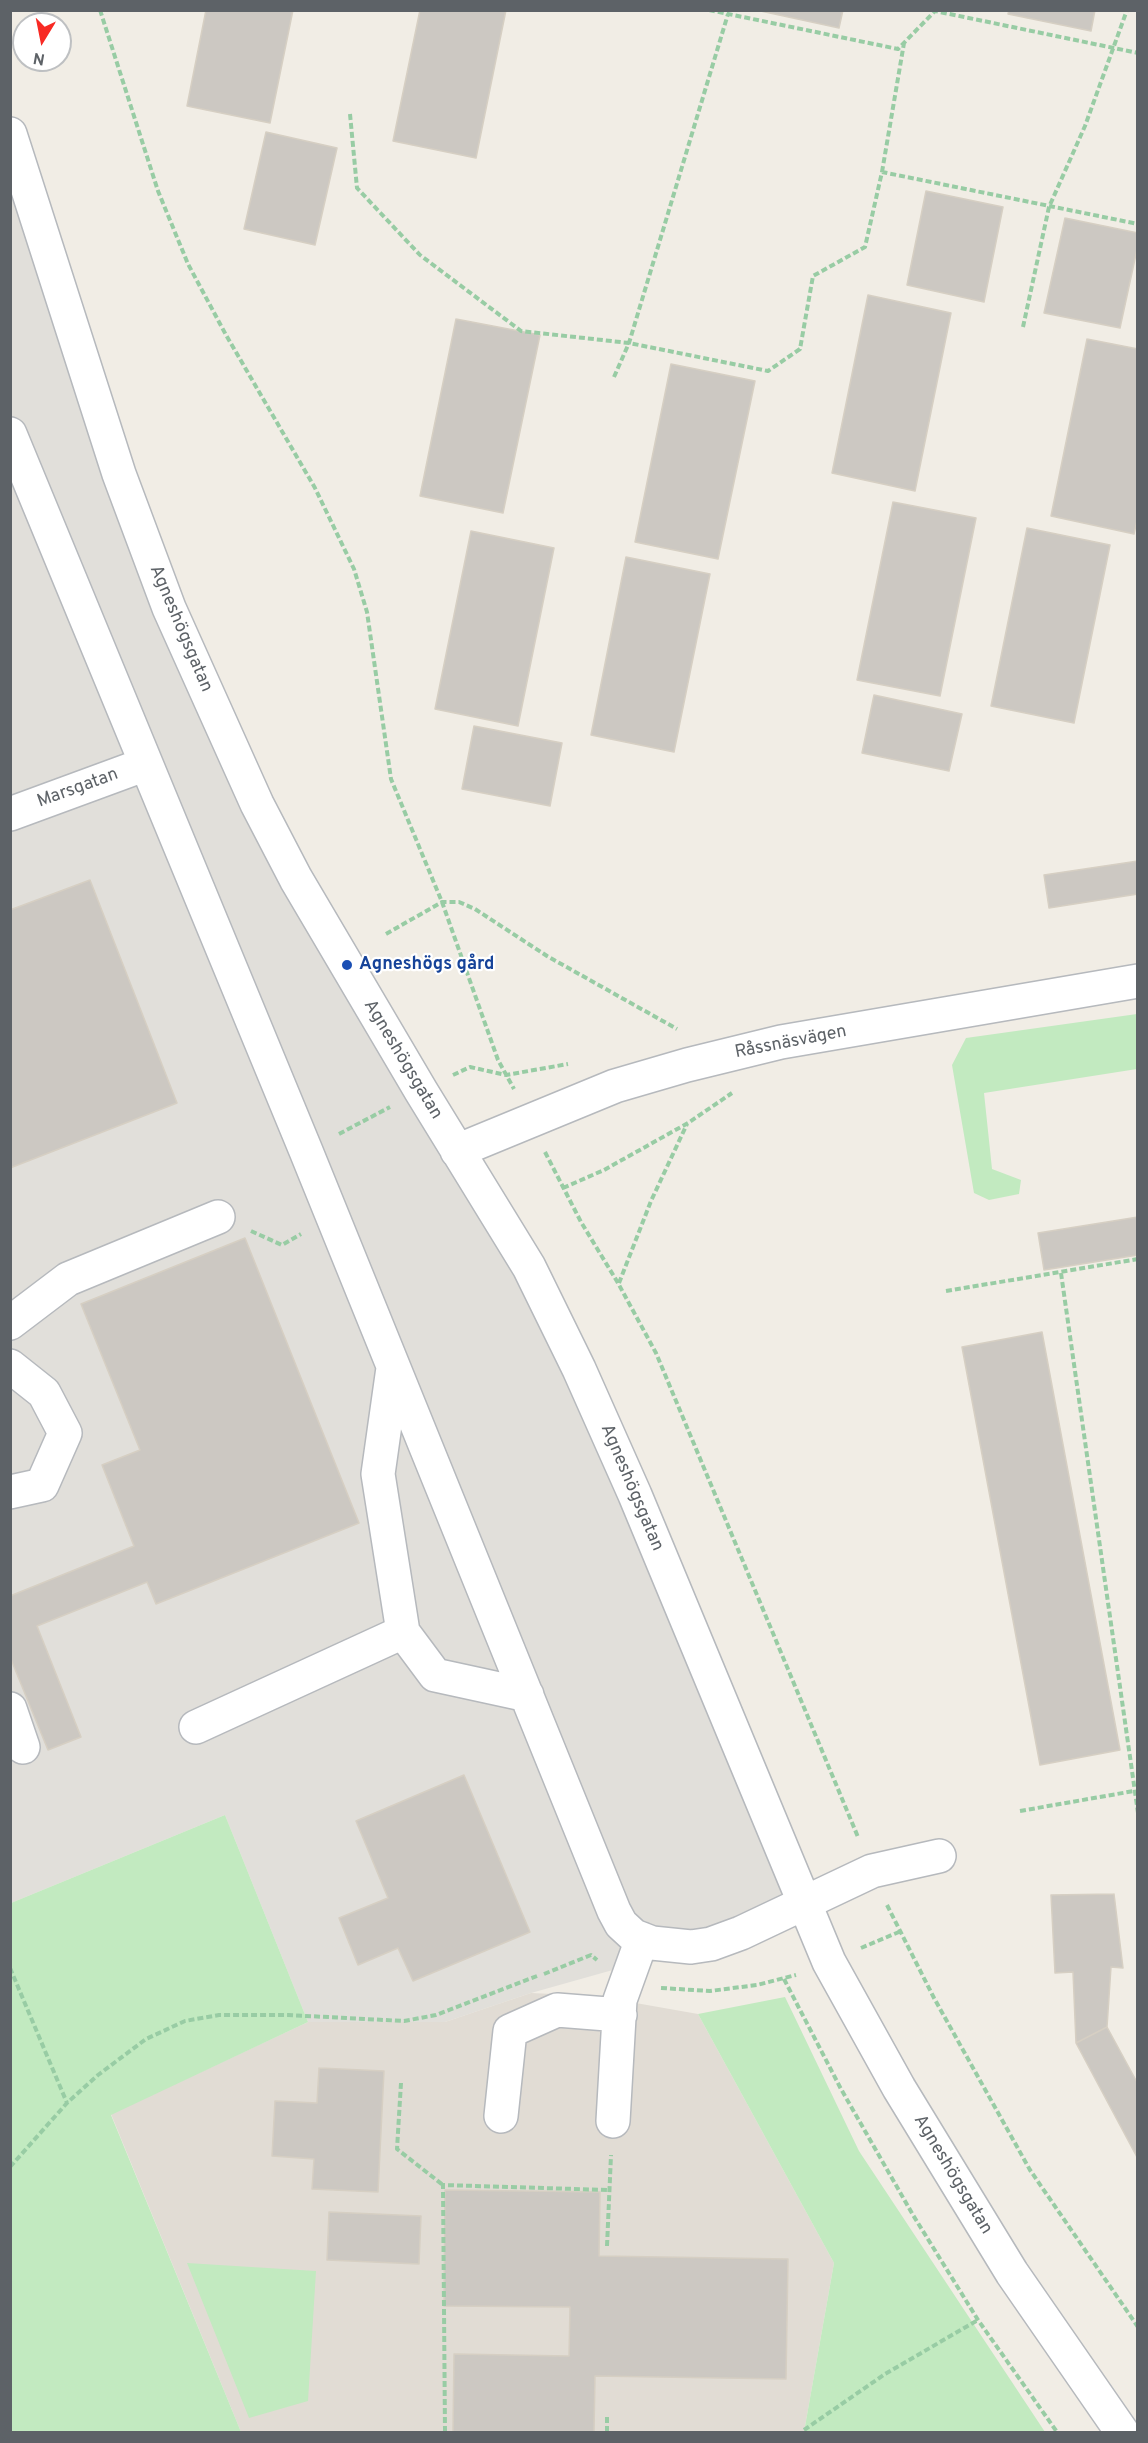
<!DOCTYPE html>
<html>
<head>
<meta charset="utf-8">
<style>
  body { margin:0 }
  #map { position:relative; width:1148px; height:2443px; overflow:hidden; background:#f1ede5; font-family:Overpass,sans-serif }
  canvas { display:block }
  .frame { position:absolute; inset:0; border:12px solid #5d6267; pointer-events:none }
  .north { position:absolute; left:12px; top:12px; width:60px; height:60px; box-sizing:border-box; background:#fff; border:2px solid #bec0c2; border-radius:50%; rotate:190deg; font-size:16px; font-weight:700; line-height:24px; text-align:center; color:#5d6267 }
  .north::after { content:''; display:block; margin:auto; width:21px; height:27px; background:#f82a24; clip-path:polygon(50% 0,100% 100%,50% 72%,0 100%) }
</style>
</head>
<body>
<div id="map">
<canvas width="1148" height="2443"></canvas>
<div class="frame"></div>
<div class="north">N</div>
</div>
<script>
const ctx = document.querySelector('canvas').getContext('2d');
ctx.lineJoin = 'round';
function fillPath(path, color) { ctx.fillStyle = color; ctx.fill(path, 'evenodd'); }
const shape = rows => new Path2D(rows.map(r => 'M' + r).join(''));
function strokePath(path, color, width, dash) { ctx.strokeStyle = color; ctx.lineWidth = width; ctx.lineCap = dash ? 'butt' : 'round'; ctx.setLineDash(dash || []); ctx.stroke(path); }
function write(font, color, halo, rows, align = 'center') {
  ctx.font = font + ' Overpass,sans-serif'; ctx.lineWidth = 4.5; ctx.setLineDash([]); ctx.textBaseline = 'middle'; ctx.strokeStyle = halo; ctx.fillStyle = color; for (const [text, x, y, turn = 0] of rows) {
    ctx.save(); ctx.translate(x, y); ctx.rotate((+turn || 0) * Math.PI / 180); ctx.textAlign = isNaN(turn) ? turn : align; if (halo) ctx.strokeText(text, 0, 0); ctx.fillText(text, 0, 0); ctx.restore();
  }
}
const industrial = shape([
  [10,171,168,606,435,1140,555,1345,794,1919,531,1993,445,2022,308,2022,225,1815,11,1903]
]);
const education = shape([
  [531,1993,596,1996,698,2014,834,2263,804,2432,241,2432,111,2114,308,2022,445,2022]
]);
const green = shape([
  [1137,1014,1137,1069,984,1093,992,1169,1021,1180,1019,1194,989,1200,974,1193,952,1065,966,1038],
  [225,1815,308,2022,111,2115,241,2432,11,2432,11,1903],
  [785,1997,859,2151,1045,2432,804,2432,834,2263,698,2014],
  [187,2263,316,2271,308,2401,249,2418]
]);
const building = shape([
  [206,10,293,10,270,123,187,106,206,10],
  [420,10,506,10,476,158,393,141,420,10],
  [756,10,843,10,839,28,756,10],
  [1009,10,1095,10,1091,31,1008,14,1009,10],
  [266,132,337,148,315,245,244,229,266,132],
  [926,191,1003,207,984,302,907,285,926,191],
  [1065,218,1138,233,1138,245,1120,328,1044,313,1065,218],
  [868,295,951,313,915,491,832,473,868,295],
  [456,319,540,335,503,513,420,496,456,319],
  [1087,339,1138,349,1138,516,1134,534,1051,516,1087,339],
  [671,364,755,381,718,559,635,542,671,364],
  [893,502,976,518,940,696,857,680,893,502],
  [1027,528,1110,545,1074,723,991,706,1027,528],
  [471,531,554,548,518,726,435,709,471,531],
  [626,557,710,574,674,752,591,735,626,557],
  [874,695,962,714,949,771,862,753,874,695],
  [474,726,562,743,550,806,462,789,474,726],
  [1138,861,1138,894,1049,908,1044,875,1138,861],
  [90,880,177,1103,10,1168,10,910,90,880],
  [1138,1217,1138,1255,1044,1270,1038,1233,1138,1217],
  [245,1238,359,1523,156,1604,147,1582,37,1626,81,1737,48,1750,10,1657,10,1596,134,1546,102,1465,140,1450,81,1304,245,1238],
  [1042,1332,1120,1750,1040,1765,962,1347,1042,1332],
  [464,1775,530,1932,413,1981,398,1948,358,1965,339,1918,388,1898,356,1821,464,1775],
  [1114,1894,1123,1968,1111,1967,1107,2027,1076,2043,1073,1972,1055,1973,1051,1895,1114,1894],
  [1107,2027,1138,2084,1138,2159,1076,2043,1107,2027],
  [319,2068,384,2071,378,2192,312,2189,314,2159,272,2156,275,2101,317,2103,319,2068],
  [445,2190,600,2192,599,2256,788,2259,786,2379,595,2376,594,2432,453,2432,454,2354,569,2356,570,2307,444,2306,445,2190],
  [329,2212,421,2216,419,2264,327,2260,329,2212]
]);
const path = shape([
  [100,10,158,191,188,264,226,335,315,488,354,569,367,612,391,779,442,902,498,1060,514,1089],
  [709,10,898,49,935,11,1138,53],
  [350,114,357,188,420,255,521,331,629,343,768,371,800,349,813,276,865,247,882,172,1138,224],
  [882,172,904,43],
  [1023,327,1049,207,1085,126,1127,10],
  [614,377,629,343,728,14],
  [386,934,442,902,459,902,475,909,547,956,677,1029],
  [453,1075,470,1067,506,1075,568,1064],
  [339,1134,390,1107],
  [545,1152,581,1222,618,1283,656,1353,858,1837],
  [563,1188,604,1170,688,1123,732,1093],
  [251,1231,282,1245,301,1234],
  [1061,1273,1138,1813],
  [619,1283,651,1201,687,1124],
  [946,1291,1138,1259],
  [1020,1811,1134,1791],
  [887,1905,934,1998,1030,2170,1138,2327],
  [861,1948,899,1932],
  [10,1968,67,2103],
  [544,1974,591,1955,597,1960],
  [784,1979,841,2089,913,2215,978,2320,1057,2432],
  [661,1988,710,1991,757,1985,796,1975],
  [401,2083,397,2149,443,2185],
  [10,2167,67,2103,98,2075,146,2039,185,2021,219,2015,288,2015,404,2021,436,2015,537,1976],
  [607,2246,611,2155],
  [804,2430,885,2374,978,2320],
  [445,2432,443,2185,609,2190],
  [607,2432,607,2415]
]);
const minor = shape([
  [10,134,119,474,169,608,257,804,296,879,421,1091,529,1267,579,1369,635,1495,829,1962,899,2088,1012,2273,1122,2432],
  [10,434,306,1151,614,1911,621,1924,634,1936,652,1943,691,1947,711,1944,741,1933,872,1871,939,1856],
  [10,814,146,764],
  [457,1151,615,1086,687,1065,781,1042,1138,981],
  [10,1323,68,1279,218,1217],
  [10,1366,44,1393,65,1433,42,1485,10,1492],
  [393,1368,378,1474,403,1632,435,1675,527,1695],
  [10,1709,23,1747],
  [196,1727,403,1632],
  [501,2116,510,2031,557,2010,620,2015],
  [613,2121,620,2000,642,1939]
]);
const markers = [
  [347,965,6,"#1a4fb4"]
];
const streetNames = [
  ["Agneshögsgatan",180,629,67],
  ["Marsgatan",78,789,-20],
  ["Råssnäsvägen",791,1043,-11],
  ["Agneshögsgatan",402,1060,59],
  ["Agneshögsgatan",631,1488,67],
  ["Agneshögsgatan",952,2175,59]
];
const transitNames = [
  ["Agneshögs gård",359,965]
];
fillPath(industrial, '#e1dfda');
fillPath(education, '#e1dcd4');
fillPath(green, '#c2eac0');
fillPath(building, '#ccc8c2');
strokePath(building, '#d6cfc3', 1.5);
strokePath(minor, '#b6b9bd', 36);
strokePath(path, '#98cca4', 4, [6, 3]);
strokePath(minor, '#fff', 33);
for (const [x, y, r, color] of markers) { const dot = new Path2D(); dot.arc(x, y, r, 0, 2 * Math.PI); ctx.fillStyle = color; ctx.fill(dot); strokePath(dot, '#fff', 2); }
write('18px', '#5d6267', '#fff', streetNames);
write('bold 18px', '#164399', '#fff', transitNames, 'left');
</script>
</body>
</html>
